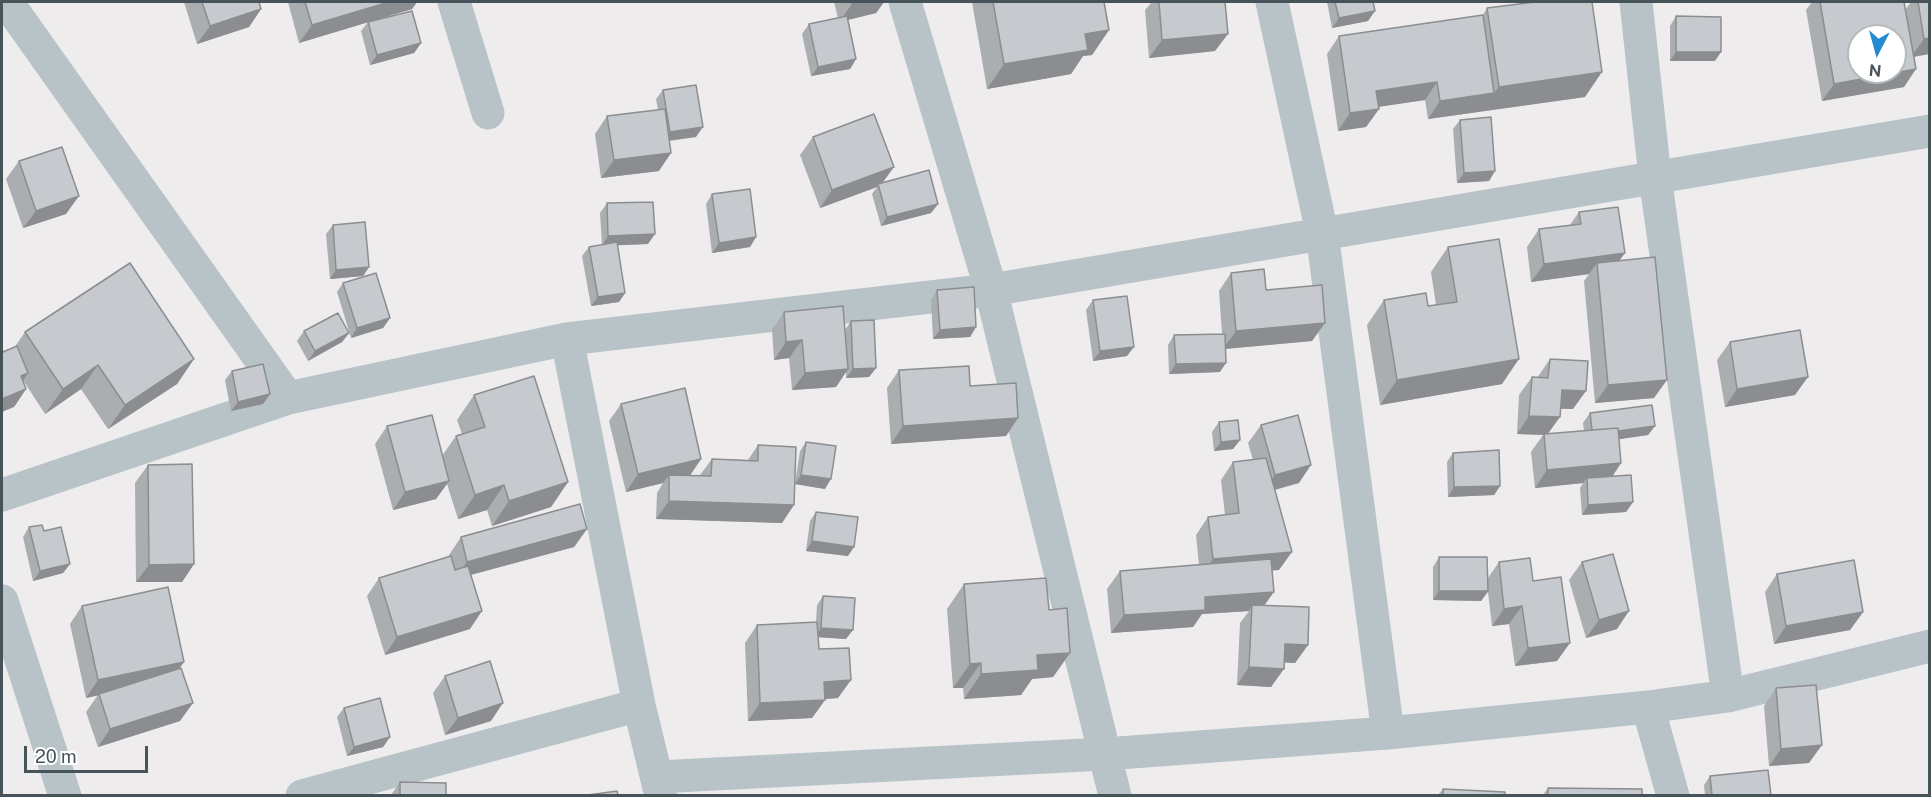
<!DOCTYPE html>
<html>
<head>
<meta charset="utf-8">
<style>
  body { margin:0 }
  #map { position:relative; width:1931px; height:797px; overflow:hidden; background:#efeced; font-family:"Public Sans",sans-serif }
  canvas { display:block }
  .frame { position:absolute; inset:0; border:3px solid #465358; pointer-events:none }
  .north { position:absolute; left:1847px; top:24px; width:60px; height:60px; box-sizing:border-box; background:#fff; border:2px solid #b5babc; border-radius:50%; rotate:186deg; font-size:16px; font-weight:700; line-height:24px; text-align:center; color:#465358 }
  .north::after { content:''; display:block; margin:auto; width:21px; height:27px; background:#248ad2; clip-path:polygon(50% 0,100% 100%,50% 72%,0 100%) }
  .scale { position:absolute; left:24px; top:746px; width:124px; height:27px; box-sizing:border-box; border:3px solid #465358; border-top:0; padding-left:8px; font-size:18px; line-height:21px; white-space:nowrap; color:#465358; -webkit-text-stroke:4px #fff; paint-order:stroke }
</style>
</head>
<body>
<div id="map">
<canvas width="1931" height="797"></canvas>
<div class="frame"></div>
<div class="north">N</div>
<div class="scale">20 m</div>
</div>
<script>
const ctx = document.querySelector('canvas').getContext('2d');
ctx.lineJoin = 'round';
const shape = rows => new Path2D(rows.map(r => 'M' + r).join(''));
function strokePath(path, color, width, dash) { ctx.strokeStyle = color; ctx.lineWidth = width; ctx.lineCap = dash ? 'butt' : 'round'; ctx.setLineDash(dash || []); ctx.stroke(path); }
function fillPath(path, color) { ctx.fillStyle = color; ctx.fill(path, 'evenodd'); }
const minor = shape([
  [7,2,288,398],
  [454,2,488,113],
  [905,2,991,290,1115,796],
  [1272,2,1322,233,1388,733],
  [1636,2,1655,177,1728,696],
  [567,339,639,705,661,796],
  [2,495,288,398,567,339,991,290,1930,131],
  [2,601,65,796],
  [1648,707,1673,796],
  [657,777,1105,754,1388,733,1648,707,1728,696,1930,646],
  [302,796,639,705]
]);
const wall = shape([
  [184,2,259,2,261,9,249,27,197,44],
  [288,2,417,2,412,9,374,20,421,43,414,53,370,65,361,31,368,22,299,43],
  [834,2,884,2,876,13,848,20,856,59,850,69,811,76,802,34,809,24,838,18],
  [972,2,1104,2,1109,30,1092,55,1083,56,1071,74,987,89],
  [1152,2,1159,2,1215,51,1149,58,1145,10],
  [1327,2,1373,2,1368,21,1332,28],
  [1812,2,1904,2,1905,10,1911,2,1929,2,1929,54,1914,57,1904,87,1822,101,1806,10],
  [1487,8,1585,97,1428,119,1425,100,1378,107,1379,109,1366,127,1338,131,1327,54,1339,36,1483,15],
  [1676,16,1715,61,1670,61,1670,26],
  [663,90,696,137,670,141,659,171,601,178,595,134,607,116,658,110,656,99],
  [1460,120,1495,171,1489,181,1457,183,1453,129],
  [813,137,882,183,938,204,931,213,881,226,872,194,877,187,820,208,800,155],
  [19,161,66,214,23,228,6,179],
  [712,194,756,237,750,247,712,253,706,204],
  [607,203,648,244,617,245,625,293,619,302,591,306,582,256,589,247,602,245,600,213],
  [1579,212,1619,261,1654,398,1595,403,1584,281,1589,274,1531,282,1527,247,1539,229,1570,225],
  [333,225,369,267,363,276,330,279,326,234],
  [1448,247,1502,384,1380,405,1367,325,1384,300,1428,306,1436,305,1431,272],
  [1231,273,1266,290,1325,323,1312,341,1226,349,1220,372,1169,374,1168,345,1174,335,1222,334,1219,291],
  [343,283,390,318,383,328,351,338,337,292],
  [937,290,976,327,970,337,933,339,931,300],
  [1093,300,1127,356,1093,361,1086,310],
  [784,312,845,330,851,321,876,368,869,377,846,378,846,372,836,387,792,390,789,358,774,360,772,330],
  [304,331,349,333,342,342,308,361,297,341],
  [25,332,194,359,177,384,108,429,81,389,45,414,23,380,23,381,26,389,14,407,3,352,14,348],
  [1730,342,1795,395,1725,407,1717,360],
  [1550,359,1573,409,1560,409,1548,434,1584,431,1583,423,1590,413,1655,426,1648,435,1619,439,1621,463,1612,477,1633,502,1626,512,1582,515,1580,488,1583,483,1535,488,1531,452,1543,435,1517,434,1519,395,1532,377,1537,378],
  [899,370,1018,418,1006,436,891,444,887,388],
  [232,371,270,394,263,404,231,411,225,380],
  [474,395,568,482,551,507,492,526,487,510,458,519,447,484,436,499,393,510,375,444,387,426,442,456,456,436,462,434,457,420],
  [621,404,701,459,690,475,700,475,712,459,748,460,758,445,782,523,656,519,657,493,663,483,626,492,609,421],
  [1219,422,1240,440,1233,449,1214,451,1212,432],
  [1261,425,1299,483,1275,490,1279,570,1272,570,1264,606,1308,645,1295,663,1284,662,1271,687,1237,685,1240,623,1249,611,1202,614,1193,627,1111,633,1107,589,1120,571,1199,565,1196,535,1208,517,1225,515,1221,480,1233,462,1253,460,1248,443],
  [806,442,825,489,795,484,800,451],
  [1453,453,1500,486,1494,495,1448,497,1447,462],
  [148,465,194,564,182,582,136,582,135,483],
  [816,512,848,556,806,551,810,521],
  [29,527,44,531,70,564,63,573,33,581,23,537],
  [587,529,574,547,471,575,470,629,385,655,367,596,379,578,449,557,449,555,461,537],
  [1439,557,1488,578,1499,562,1533,581,1557,661,1515,666,1509,624,1492,626,1488,592,1481,601,1433,600,1433,567],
  [1582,562,1617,629,1586,638,1569,580],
  [1777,574,1863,612,1850,630,1774,644,1765,592],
  [964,584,1049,610,1070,653,1053,677,1032,679,1021,695,964,699,963,688,953,688,947,609],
  [823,596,846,639,818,637,819,649,838,698,825,699,825,700,812,718,748,721,745,643,757,625,816,622,817,605],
  [82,606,184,662,179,668,180,721,98,747,86,712,98,695,86,698,70,624],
  [445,676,491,721,445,735,433,693],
  [1776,688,1809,763,1769,766,1764,706],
  [344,708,390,737,383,747,347,756,337,717],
  [1710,776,1771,795,1705,795,1704,785],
  [400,782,446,795,391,795],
  [1548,788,1642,795,1543,795],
  [1443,789,1505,795,1438,795]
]);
const shadedWall = shape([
  [389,2,417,2,412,9,299,43,312,25],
  [863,2,884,2,876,13,839,22,852,4],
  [261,9,249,27,197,44,210,26],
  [1375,11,1368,21,1332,28,1339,18],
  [1109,30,1092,55,1083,56,1071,74,987,89,1004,64,1085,34],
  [1228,34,1215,51,1149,58,1162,40],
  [1929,38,1929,54,1911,57,1924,39],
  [421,43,414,53,370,65,377,55],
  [1676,52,1721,52,1715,61,1670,61],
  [856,59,850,69,811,76,818,67],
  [1916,69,1904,87,1822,101,1834,84],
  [1602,72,1585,97,1428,119,1440,101,1494,93,1499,87],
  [1437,82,1425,100,1363,109,1376,91],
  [1379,109,1366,127,1338,131,1350,113],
  [703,127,696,137,663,141,670,132],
  [671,153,659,171,601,178,614,160],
  [894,167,881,185,878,184,877,187,820,208,832,190],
  [1495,171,1489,181,1457,183,1464,173],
  [79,196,66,214,23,228,36,211],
  [938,204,931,213,881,226,887,217],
  [655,234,648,244,602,246,608,236],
  [756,237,750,247,712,253,719,243],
  [1625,253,1612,271,1597,263,1589,274,1531,282,1544,264],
  [369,267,363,276,330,279,336,270],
  [625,293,619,302,591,306,598,297],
  [390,318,383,328,351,338,357,328],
  [1325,323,1312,341,1223,349,1236,331],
  [976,327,970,337,933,339,940,330],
  [349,333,342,342,308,361,315,351],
  [802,340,789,358,774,360,786,342],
  [1134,347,1127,356,1093,361,1100,351],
  [194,359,177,384,108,429,125,405],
  [1519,359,1502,384,1380,405,1397,380],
  [1226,363,1220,372,1169,374,1176,364],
  [98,365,81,389,45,414,63,389],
  [876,368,869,377,846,378,853,369],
  [848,369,836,387,792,390,805,373],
  [28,373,16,391,21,376],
  [1808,377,1795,395,1725,407,1737,389],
  [1667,380,1654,398,1595,403,1608,385],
  [26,389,14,407,2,412,2,399],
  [1562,390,1586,391,1573,409,1549,408],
  [270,394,263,404,231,411,238,402],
  [1529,416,1560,417,1547,435,1517,434],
  [1018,418,1006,436,891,444,903,426],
  [1655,426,1648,435,1586,444,1592,434],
  [1240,440,1233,449,1214,451,1221,442],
  [701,459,689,477,669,475,663,483,626,492,638,474],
  [1621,463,1609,481,1587,478,1583,483,1535,488,1547,470],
  [1311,465,1299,483,1262,493,1275,475],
  [801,475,831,479,825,489,795,484],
  [449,481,436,499,393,510,405,492],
  [568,482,551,507,492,526,509,501],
  [504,485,487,510,458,519,475,495],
  [1500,486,1494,495,1448,497,1454,487],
  [669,501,794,505,782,523,656,519],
  [1633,502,1626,512,1582,515,1588,505],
  [587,529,574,547,455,579,467,562],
  [812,541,854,547,848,556,806,551],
  [1292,552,1279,570,1200,577,1213,559],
  [70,564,63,573,33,581,40,571],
  [194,564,182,582,136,582,149,565],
  [1439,591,1488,591,1481,601,1433,600],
  [1274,592,1261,610,1252,605,1249,611,1202,614,1193,627,1111,633,1124,615,1205,597],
  [1522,606,1509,624,1492,626,1504,609],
  [482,611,470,629,385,655,397,637],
  [1629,611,1617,629,1586,638,1599,620],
  [1863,612,1850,630,1774,644,1786,626],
  [821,628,853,630,846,639,815,637],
  [1570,643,1557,661,1515,666,1528,648],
  [1285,644,1308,645,1295,663,1272,662],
  [1070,653,1053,677,1032,679,1021,695,964,699,981,674,1037,655],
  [184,662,171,680,86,698,98,680],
  [981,663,963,688,953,688,970,664],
  [1249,667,1284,669,1271,687,1237,685],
  [851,680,838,698,812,700,824,682],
  [825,700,812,718,748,721,760,703],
  [193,703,180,721,98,747,110,729],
  [503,703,491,721,445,735,458,718],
  [390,737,383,747,347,756,354,747],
  [1822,745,1809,763,1769,766,1781,749]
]);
const building = shape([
  [202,2,259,2,261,9,210,26,202,2],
  [305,2,389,2,312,25,305,2],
  [851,2,863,2,852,4,851,2],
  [993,2,1104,2,1109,30,1085,34,1088,50,1004,64,993,2],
  [1159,2,1225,2,1228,34,1162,40,1159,2],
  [1335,2,1373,2,1375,11,1339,18,1335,2],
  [1535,2,1592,2,1602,72,1499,87,1487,8,1535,2],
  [1820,2,1904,2,1916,69,1834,84,1820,2],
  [1859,36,1895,36,1895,72,1859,72,1859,36],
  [1918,2,1929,2,1929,38,1924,39,1918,2],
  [412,11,421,43,377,55,368,22,412,11],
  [1483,15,1494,93,1440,101,1437,82,1376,91,1379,109,1350,113,1339,36,1483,15],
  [847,16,856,59,818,67,809,24,847,16],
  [1676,16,1721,17,1721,52,1676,52,1676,16],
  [696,85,703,127,670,132,663,90,696,85],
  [665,109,671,153,614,160,607,116,665,109],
  [874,114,894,167,832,190,813,137,874,114],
  [1491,117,1495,171,1464,173,1460,120,1491,117],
  [62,147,79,196,36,211,19,161,62,147],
  [929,170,938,204,887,217,878,184,929,170],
  [750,189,756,237,719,243,712,194,750,189],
  [653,202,655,234,608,236,607,203,653,202],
  [1618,207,1625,253,1544,264,1539,229,1581,224,1579,212,1618,207],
  [365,222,369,267,336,270,333,225,365,222],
  [1499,239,1519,359,1397,380,1384,300,1426,293,1428,306,1457,302,1448,247,1499,239],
  [617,242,625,293,598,297,589,247,617,242],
  [1655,257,1667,380,1608,385,1597,263,1655,257],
  [130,263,194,359,125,405,98,365,63,389,25,332,130,263],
  [1264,269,1266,290,1322,285,1325,323,1236,331,1231,273,1264,269],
  [376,273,390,318,357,328,343,283,376,273],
  [974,287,976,327,940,330,937,290,974,287],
  [1127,296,1134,347,1100,351,1093,300,1127,296],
  [843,306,848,369,805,373,802,340,786,342,784,312,843,306],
  [338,313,349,333,315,351,304,331,338,313],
  [874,320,876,368,853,369,851,321,874,320],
  [1800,330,1808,377,1737,389,1730,342,1800,330],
  [1225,334,1226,363,1176,364,1174,335,1225,334],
  [17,346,28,373,21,376,26,389,2,399,2,349,3,352,17,346],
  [1550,359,1588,361,1586,391,1562,390,1560,417,1529,416,1532,377,1548,378,1550,359],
  [263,364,270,394,238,402,232,371,263,364],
  [969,366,970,386,1016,383,1018,418,903,426,899,370,969,366],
  [534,376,568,482,509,501,504,485,475,495,456,436,485,427,474,395,534,376],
  [685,388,701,459,638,474,621,404,685,388],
  [1652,405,1655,426,1618,431,1618,428,1592,430,1590,413,1652,405],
  [432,415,449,481,405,492,387,426,432,415],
  [1298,415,1311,465,1275,475,1261,425,1298,415],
  [1238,420,1240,440,1221,442,1219,422,1238,420],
  [1618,428,1621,463,1547,470,1544,434,1618,428],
  [806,442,836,446,831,479,801,475,806,442],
  [758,445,796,447,794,505,669,501,669,475,711,476,712,459,758,461,758,445],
  [1499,450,1500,486,1454,487,1453,453,1499,450],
  [1266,458,1292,552,1213,559,1208,517,1239,513,1233,462,1266,458],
  [192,464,194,564,149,565,148,465,192,464],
  [1631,475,1633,502,1588,505,1587,478,1631,475],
  [580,504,587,529,467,562,461,537,580,504],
  [816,512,858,517,854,547,812,541,816,512],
  [42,525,44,531,61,527,70,564,40,571,29,527,42,525],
  [1613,554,1629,611,1599,620,1582,562,1613,554],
  [451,556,455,570,468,566,482,611,397,637,379,578,451,556],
  [1439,557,1487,557,1488,591,1439,591,1439,557],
  [1530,558,1533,581,1561,577,1570,643,1528,648,1522,606,1504,609,1499,562,1530,558],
  [1271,559,1274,592,1205,597,1205,610,1124,615,1120,571,1271,559],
  [1854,560,1863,612,1786,626,1777,574,1854,560],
  [1046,578,1049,610,1067,608,1070,653,1037,655,1038,670,981,674,981,663,970,664,964,584,1046,578],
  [168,587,184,662,98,680,82,606,168,587],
  [823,596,855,598,853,630,821,628,823,596],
  [1252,605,1309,607,1308,645,1285,644,1284,669,1249,667,1252,605],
  [817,622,819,649,849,648,851,680,824,682,825,700,760,703,757,625,817,622],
  [490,661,503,703,458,718,445,676,490,661],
  [181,668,193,703,110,729,99,694,181,668],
  [1816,685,1822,745,1781,749,1776,688,1816,685],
  [380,698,390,737,354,747,344,708,380,698],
  [1768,770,1771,795,1712,795,1710,776,1768,770],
  [400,782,446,783,446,795,400,795,400,782],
  [1548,788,1642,789,1642,795,1548,795,1548,788],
  [1443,789,1505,792,1505,795,1443,795,1443,789],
  [617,791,618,795,588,795,617,791]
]);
strokePath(minor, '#b8c3c8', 33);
fillPath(wall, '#aaaeb1');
fillPath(shadedWall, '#8b8d90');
fillPath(building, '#c6cace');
strokePath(building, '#8b8d90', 1.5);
</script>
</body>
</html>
